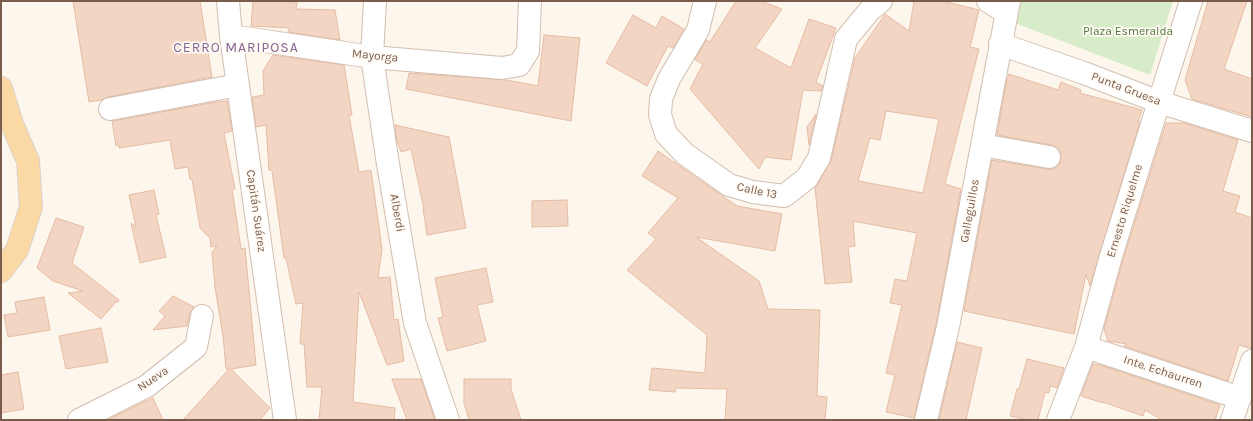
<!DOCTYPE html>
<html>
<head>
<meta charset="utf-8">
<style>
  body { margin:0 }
  #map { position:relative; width:1253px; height:421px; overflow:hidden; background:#fdf6ec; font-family:Karla,sans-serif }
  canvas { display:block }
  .frame { position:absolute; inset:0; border:2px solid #7a5c4d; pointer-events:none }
</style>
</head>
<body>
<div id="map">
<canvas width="1253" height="421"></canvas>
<div class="frame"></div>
</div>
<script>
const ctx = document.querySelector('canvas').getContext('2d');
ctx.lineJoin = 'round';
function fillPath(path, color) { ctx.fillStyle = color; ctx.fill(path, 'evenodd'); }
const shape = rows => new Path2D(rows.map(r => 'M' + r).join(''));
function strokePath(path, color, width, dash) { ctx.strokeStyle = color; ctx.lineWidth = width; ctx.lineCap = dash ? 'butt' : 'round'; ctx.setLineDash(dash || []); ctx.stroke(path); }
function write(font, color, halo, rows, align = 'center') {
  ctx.font = font + ' Karla,sans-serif'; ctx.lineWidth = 3.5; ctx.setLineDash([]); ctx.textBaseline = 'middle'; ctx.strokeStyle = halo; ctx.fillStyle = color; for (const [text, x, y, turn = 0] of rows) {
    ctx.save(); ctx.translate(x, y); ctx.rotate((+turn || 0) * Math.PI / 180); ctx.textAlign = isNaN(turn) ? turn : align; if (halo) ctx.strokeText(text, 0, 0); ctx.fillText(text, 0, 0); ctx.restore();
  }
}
const green = shape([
  [1022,1,1173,1,1150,75,1015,23]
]);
const building = shape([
  [73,1,200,1,212,77,108,97,101,100,89,102,73,1],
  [253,1,297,2,296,9,335,10,340,40,288,32,290,28,251,26,253,1],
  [736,1,761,1,782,9,755,48,791,68,809,19,836,28,816,82,823,86,821,91,803,90,791,160,765,157,759,169,690,89,703,64,695,60,706,40,710,42,736,1],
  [914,1,943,1,979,10,970,47,979,49,945,184,961,189,936,324,914,418,886,412,895,375,886,373,902,305,890,303,895,279,907,281,917,233,853,221,855,246,848,247,852,282,825,284,815,188,831,161,855,58,885,14,909,31,914,1],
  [886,111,939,119,923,193,858,181,870,138,880,140,886,111],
  [1208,1,1247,1,1224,69,1252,79,1252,117,1192,99,1185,80,1208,1],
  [633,15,656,28,662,16,684,29,673,48,668,46,647,86,606,63,633,15],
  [544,35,580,38,571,121,406,89,409,73,506,80,538,86,544,35],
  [273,55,344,65,352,115,349,115,359,172,371,170,382,249,378,278,390,277,394,320,398,319,404,361,387,365,359,292,353,402,395,408,394,420,319,420,322,387,307,387,304,344,300,344,303,303,296,304,286,258,284,258,272,170,269,170,266,125,256,127,252,97,264,95,263,71,273,55],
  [1009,74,1058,90,1061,82,1081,90,1080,93,1142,110,1138,122,1140,122,1090,286,1086,274,1074,334,964,311,992,160,1047,169,1054,169,1059,165,1061,160,1061,152,1057,147,1052,145,997,135,1006,83,1009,74],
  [227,101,232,131,224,133,235,189,232,189,241,249,245,248,256,365,231,369,270,408,260,420,183,420,229,369,226,369,223,336,215,287,212,252,217,246,211,247,210,238,200,228,192,179,190,179,188,167,175,169,170,140,119,148,118,143,116,146,112,121,216,102,227,101],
  [816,114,809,145,807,127,816,114],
  [1166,123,1184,123,1238,140,1223,191,1240,196,1235,212,1252,218,1252,349,1239,345,1228,381,1124,346,1127,344,1108,341,1104,329,1123,260,1166,123],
  [395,125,449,137,466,228,427,235,423,209,424,209,411,149,401,152,397,141,395,125],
  [658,151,737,206,782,214,775,251,696,237,759,281,768,309,820,310,817,396,827,397,825,420,725,420,727,389,676,388,675,392,649,390,652,368,705,373,707,335,627,270,656,239,648,233,678,198,642,176,658,151],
  [154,190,159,214,156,215,166,257,140,263,131,223,136,227,129,195,154,190],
  [567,200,568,226,532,227,532,201,567,200],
  [56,218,84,227,72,263,119,300,118,302,116,302,101,319,68,293,83,291,53,281,37,268,56,218],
  [486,268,493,302,477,305,486,341,447,351,438,318,443,317,435,278,486,268],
  [173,296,194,307,190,313,187,326,153,330,165,316,159,311,173,296],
  [44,297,50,330,8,337,4,315,17,313,15,302,44,297],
  [101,328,108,362,66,369,59,336,101,328],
  [957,342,982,348,966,420,939,420,957,342],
  [1027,359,1064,368,1057,388,1050,386,1049,393,1045,392,1038,420,1028,420,1010,416,1017,389,1019,389,1027,359],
  [1093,364,1100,365,1220,405,1215,420,1162,420,1145,410,1143,416,1103,402,1103,403,1081,396,1093,364],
  [18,372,24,409,1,413,1,375,18,372],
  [392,379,421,379,435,420,407,420,392,379],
  [464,379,511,379,511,389,521,420,469,420,464,403,464,379],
  [153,398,163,420,107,420,142,403,153,398]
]);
const minor = shape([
  [228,1,231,36,285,420],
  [375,1,372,57,387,158,415,323,448,420],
  [705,1,698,30,669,79,661,99,660,115,666,134,685,154,729,185,753,192,784,196,807,178,819,158,846,39,870,10,881,1],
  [988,1,1006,13],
  [231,36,372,57,502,68,519,65,528,51,530,1],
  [1000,44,1084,73,1159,102,1252,131],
  [110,109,238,85],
  [982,145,1049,157],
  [1086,347,1240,398],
  [79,420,147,386,196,347,202,316],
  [926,420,948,327,1009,1],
  [1058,420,1086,347,1111,256,1159,102,1191,1],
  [1232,420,1252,361]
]);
const major = shape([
  [1,88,12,124,28,161,31,207,17,250,1,271]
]);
const parkNames = [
  ["Plaza Esmeralda",1128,32]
];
const streetNames = [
  ["Mayorga",375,56,6],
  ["Punta Gruesa",1126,89,21],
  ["Calle 13",757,191,12],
  ["Capitán Suárez",256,211,82],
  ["Galleguillos",970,211,-80],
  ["Ernesto Riquelme",1125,211,-73],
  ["Alberdi",397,213,80],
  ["Inte. Echaurren",1163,372,18],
  ["Nueva",153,379,-34]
];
const quarterNames = [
  ["CERRO MARIPOSA",236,48]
];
fillPath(green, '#d8ecc9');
fillPath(building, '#f3d5c3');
strokePath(building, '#e6bba3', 1);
strokePath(minor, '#d1beb0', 24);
strokePath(major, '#dad1cd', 24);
strokePath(minor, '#fff', 22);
strokePath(major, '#fbd9a5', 22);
write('12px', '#537a41', '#fffaf3', parkNames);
write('12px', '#7a5c4d', '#fffaf3', streetNames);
ctx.letterSpacing = '1px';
write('14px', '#846695', '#fffaf3', quarterNames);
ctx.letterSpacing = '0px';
</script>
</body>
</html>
